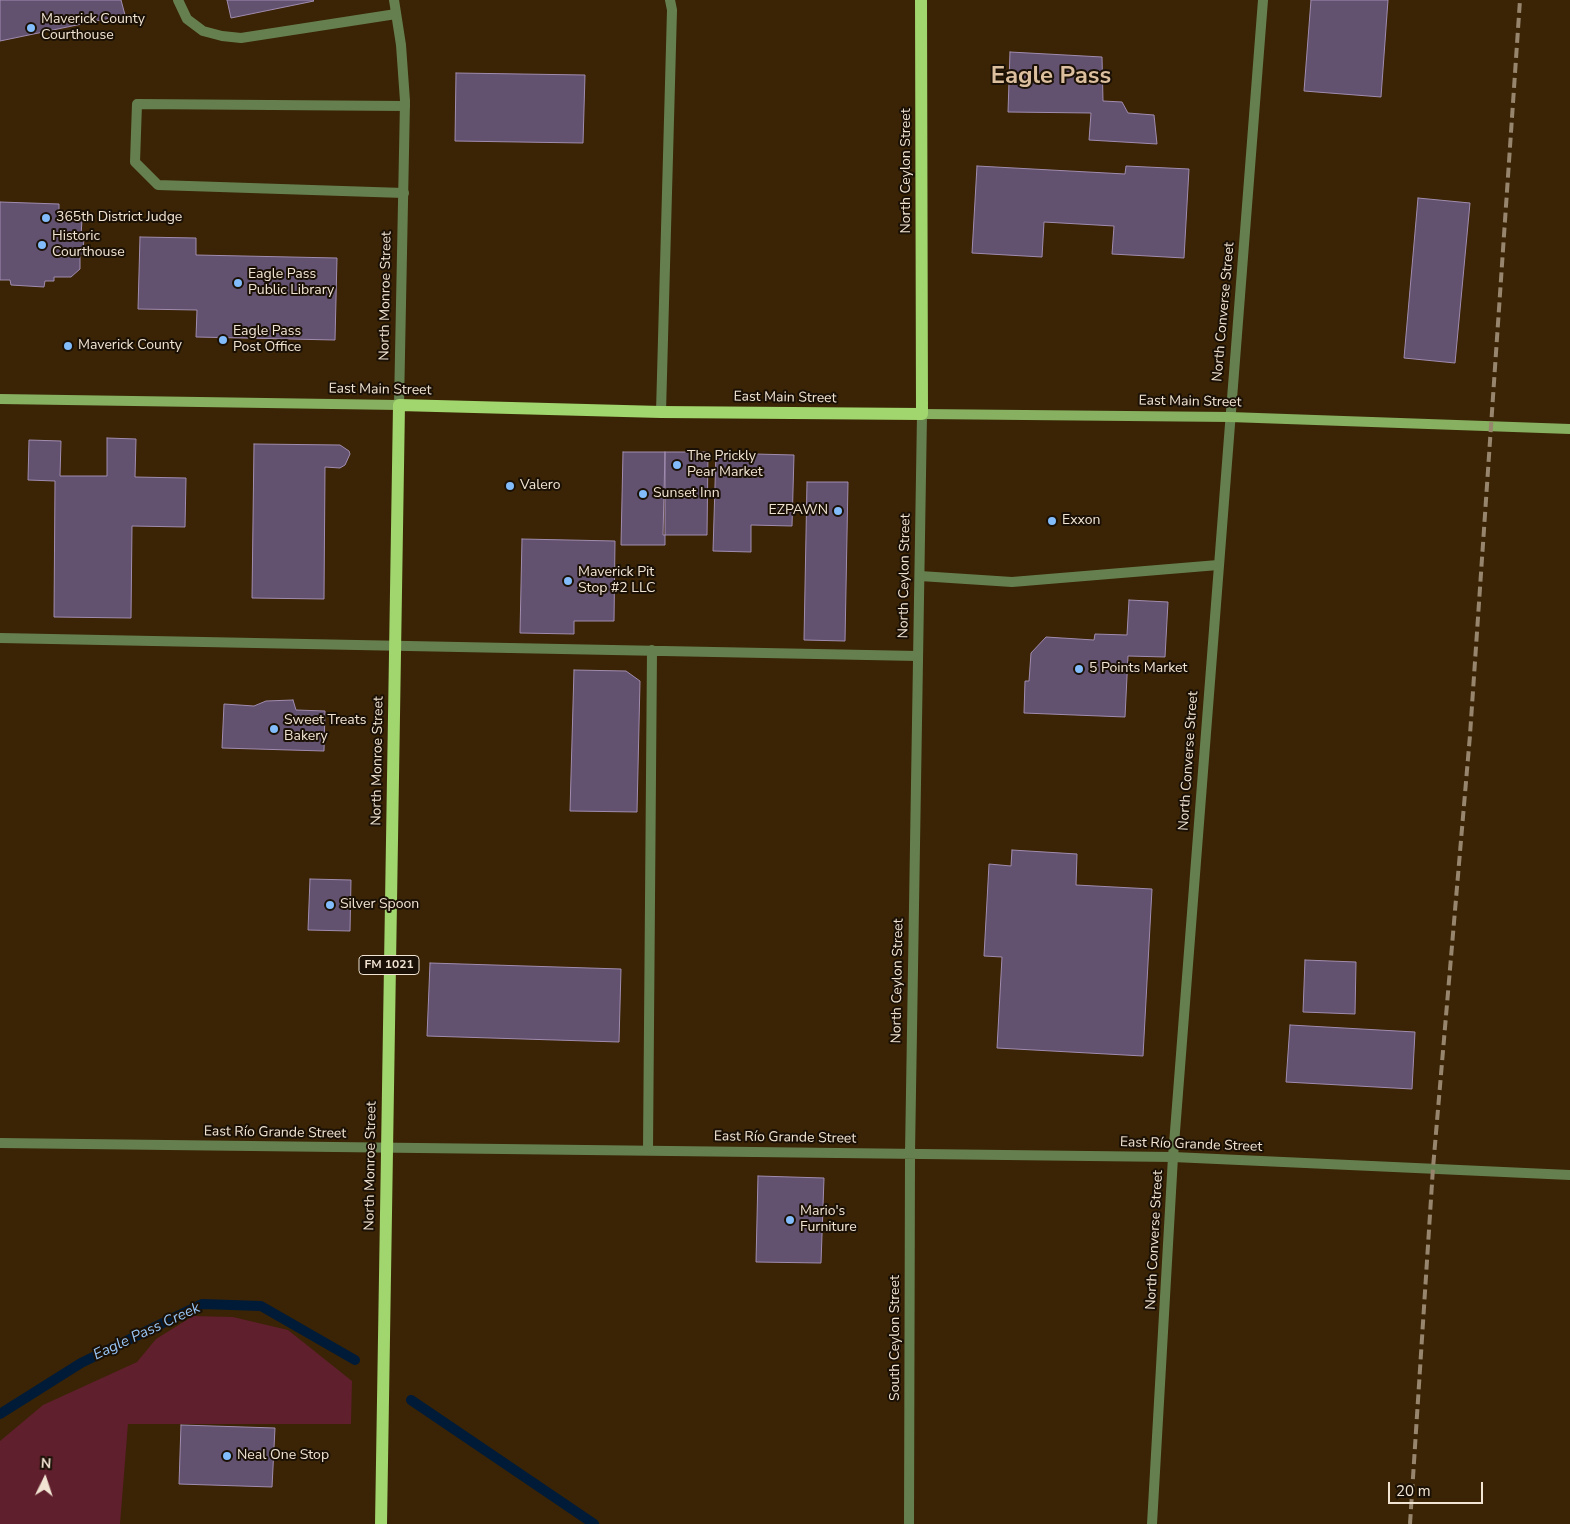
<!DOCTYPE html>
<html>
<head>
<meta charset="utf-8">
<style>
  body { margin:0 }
  #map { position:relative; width:1570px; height:1524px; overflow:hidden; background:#3a2405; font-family:"Nunito Sans",sans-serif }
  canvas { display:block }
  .north { position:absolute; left:20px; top:1454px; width:50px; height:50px; -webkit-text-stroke:4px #1a1005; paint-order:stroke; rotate:4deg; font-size:14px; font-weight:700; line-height:20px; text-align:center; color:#f2e4d3 }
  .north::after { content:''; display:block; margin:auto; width:18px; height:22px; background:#f2e4d3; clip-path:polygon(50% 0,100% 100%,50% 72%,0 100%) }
  .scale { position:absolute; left:1388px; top:1482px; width:95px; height:22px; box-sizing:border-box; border:2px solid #f2e4d3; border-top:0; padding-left:6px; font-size:15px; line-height:18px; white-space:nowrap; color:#f2e4d3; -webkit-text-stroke:4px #1a1005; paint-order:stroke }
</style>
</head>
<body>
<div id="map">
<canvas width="1570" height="1524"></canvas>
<div class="north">N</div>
<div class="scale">20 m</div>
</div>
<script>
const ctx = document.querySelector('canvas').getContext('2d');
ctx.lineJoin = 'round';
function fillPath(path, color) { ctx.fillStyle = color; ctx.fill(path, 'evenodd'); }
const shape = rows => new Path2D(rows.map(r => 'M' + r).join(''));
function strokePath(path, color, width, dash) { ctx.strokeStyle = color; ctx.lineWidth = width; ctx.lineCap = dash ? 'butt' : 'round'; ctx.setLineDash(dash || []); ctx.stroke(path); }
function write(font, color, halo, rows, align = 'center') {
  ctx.font = font + ' "Nunito Sans",sans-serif'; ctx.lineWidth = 4; ctx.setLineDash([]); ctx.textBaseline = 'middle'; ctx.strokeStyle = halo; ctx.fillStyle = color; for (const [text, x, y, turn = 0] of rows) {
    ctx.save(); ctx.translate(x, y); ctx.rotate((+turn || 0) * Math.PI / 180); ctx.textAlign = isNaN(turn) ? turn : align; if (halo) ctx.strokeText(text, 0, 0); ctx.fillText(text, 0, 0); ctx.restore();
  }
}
const green = shape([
  [193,1316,233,1317,288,1330,352,1381,351,1424,128,1424,120,1524,0,1524,0,1441,43,1405,137,1362,156,1339]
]);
const stream = shape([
  [411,1400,594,1524],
  [0,1414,81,1363,202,1304,261,1306,355,1360]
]);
const building = shape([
  [0,0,121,0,125,15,0,41,0,0],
  [227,0,313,0,314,1,231,18,227,0],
  [1311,0,1388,0,1381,97,1304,91,1311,0],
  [1010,52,1102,57,1103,101,1122,102,1128,113,1154,115,1157,144,1089,140,1091,113,1008,112,1010,52],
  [456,73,585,75,583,143,455,141,456,73],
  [977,166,1125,174,1126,166,1189,169,1184,258,1112,254,1114,226,1044,222,1042,257,972,253,977,166],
  [1418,198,1470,203,1455,363,1404,358,1418,198],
  [0,202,59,204,59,211,74,212,82,220,81,236,84,236,83,254,80,254,80,269,71,277,54,277,54,281,45,281,44,287,11,285,10,280,0,280,0,202],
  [140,237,196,238,196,255,337,258,335,340,196,337,197,310,138,309,140,237],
  [107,438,136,439,135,477,186,478,185,527,132,526,131,618,54,617,55,481,28,480,29,440,61,441,60,476,107,476,107,438],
  [254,444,340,445,349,451,350,454,345,465,340,468,325,467,324,599,252,598,254,444],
  [623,452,665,452,665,545,621,545,623,452],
  [665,452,708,452,707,535,663,535,665,452],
  [716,453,794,455,792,526,751,525,751,552,713,551,716,453],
  [807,482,848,482,845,641,804,640,807,482],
  [522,539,615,541,614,621,574,621,574,634,520,633,522,539],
  [1129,600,1168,602,1165,657,1128,656,1125,717,1024,713,1025,681,1029,681,1031,653,1046,637,1094,640,1095,634,1127,635,1129,600],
  [574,670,626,671,640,681,637,812,570,811,574,670],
  [293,700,296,710,325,711,324,751,222,748,224,704,254,706,266,701,293,700],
  [1012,850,1077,854,1076,885,1152,889,1143,1056,997,1048,1002,957,984,956,989,864,1011,866,1012,850],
  [310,879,351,880,350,931,308,930,310,879],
  [1305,960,1356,962,1355,1014,1303,1012,1305,960],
  [430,963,621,969,619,1042,427,1036,430,963],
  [1290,1025,1415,1032,1412,1089,1286,1082,1290,1025],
  [758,1176,824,1178,821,1263,756,1262,758,1176],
  [181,1425,275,1428,272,1487,179,1484,181,1425]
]);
const service = shape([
  [178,0,187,19,203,31,222,36,241,38,396,14],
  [404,193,158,185,135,162,137,104,405,106],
  [661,412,672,10,670,0],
  [920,576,1012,582,1218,565],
  [0,638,918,656],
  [648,1150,652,650]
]);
const minor = shape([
  [0,1143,1173,1157,1570,1175],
  [909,1524,910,1153,922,414],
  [1152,1524,1173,1157,1263,0]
]);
const tertiary = shape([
  [394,0,401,45,405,101,399,405]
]);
const secondary = shape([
  [0,399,399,405],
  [922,414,1230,417,1570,429]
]);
const primary = shape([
  [381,1524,399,405,661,412,922,414,921,0]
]);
const rail = shape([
  [1410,1524,1433,1168,1470,735,1520,0]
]);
const markers = [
  [31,28,5,"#82bcfa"],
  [46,218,5,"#82bcfa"],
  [42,245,5,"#82bcfa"],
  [238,283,5,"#82bcfa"],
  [223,340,5,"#82bcfa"],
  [68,346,5,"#82bcfa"],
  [677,465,5,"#82bcfa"],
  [510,486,5,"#82bcfa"],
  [643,494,5,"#82bcfa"],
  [838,511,5,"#82bcfa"],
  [1052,521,5,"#82bcfa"],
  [568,581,5,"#82bcfa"],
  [1079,669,5,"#82bcfa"],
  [274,729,5,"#82bcfa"],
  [330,905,5,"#82bcfa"],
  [790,1220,5,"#82bcfa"],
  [227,1456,5,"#82bcfa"]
];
const shields = [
  [389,965,60]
];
const shieldNames = [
  ["FM 1021",389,965]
];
const poiNames = [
  ["Maverick County",41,20],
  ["Courthouse",41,36],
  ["365th District Judge",56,218],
  ["Historic",52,237],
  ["Courthouse",52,253],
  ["Eagle Pass",248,275],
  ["Public Library",248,291],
  ["Eagle Pass",233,332],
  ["Post Office",233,348],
  ["Maverick County",78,346],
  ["The Prickly",687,457],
  ["Pear Market",687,473],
  ["Valero",520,486],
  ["Sunset Inn",653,494],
  ["EZPAWN",828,511,"right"],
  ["Exxon",1062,521],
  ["Maverick Pit",578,573],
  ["Stop #2 LLC",578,589],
  ["5 Points Market",1089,669],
  ["Sweet Treats",284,721],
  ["Bakery",284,737],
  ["Silver Spoon",340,905],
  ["Mario's",800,1212],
  ["Furniture",800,1228],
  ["Neal One Stop",237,1456]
];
const streetNames = [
  ["North Ceylon Street",907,171,-90],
  ["North Monroe Street",386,296,-89],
  ["North Converse Street",1224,312,-85],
  ["East Main Street",380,390,1],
  ["East Main Street",785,398,1],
  ["East Main Street",1190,402,1],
  ["North Ceylon Street",905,576,-89],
  ["North Monroe Street",378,761,-89],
  ["North Converse Street",1189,761,-86],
  ["North Ceylon Street",898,981,-89],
  ["East Río Grande Street",275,1133,1],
  ["East Río Grande Street",785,1138,1],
  ["East Río Grande Street",1191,1145,2],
  ["North Monroe Street",371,1166,-89],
  ["North Converse Street",1155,1240,-87],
  ["South Ceylon Street",896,1338,-90]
];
const waterNames = [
  ["Eagle Pass Creek",147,1332,-25]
];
const townNames = [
  ["Eagle Pass",1051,77]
];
fillPath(green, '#5f1f2c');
strokePath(stream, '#001b38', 10);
fillPath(building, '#635170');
strokePath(building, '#a08caf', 1);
strokePath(service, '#667f4f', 10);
strokePath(minor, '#667f4f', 10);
strokePath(tertiary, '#667f4f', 10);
strokePath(secondary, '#87b060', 10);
strokePath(primary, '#a1d56d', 12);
strokePath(rail, '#97856d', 4, [10, 5]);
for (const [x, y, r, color] of markers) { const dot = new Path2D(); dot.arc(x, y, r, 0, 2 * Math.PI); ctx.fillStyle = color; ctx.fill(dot); strokePath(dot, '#1a1005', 2); }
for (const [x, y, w] of shields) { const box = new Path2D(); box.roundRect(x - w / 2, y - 9.5, w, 19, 4); ctx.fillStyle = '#1a1005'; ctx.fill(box); strokePath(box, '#f2e4d3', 1); }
write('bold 12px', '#f2e4d3', null, shieldNames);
write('14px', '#f2e4d3', '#1a1005', poiNames, 'left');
write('14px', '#f2e4d3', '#1a1005', streetNames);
write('italic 15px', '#98c5f6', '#1a1005', waterNames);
write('bold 24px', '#dcbf9e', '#1a1005', townNames);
</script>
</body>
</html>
